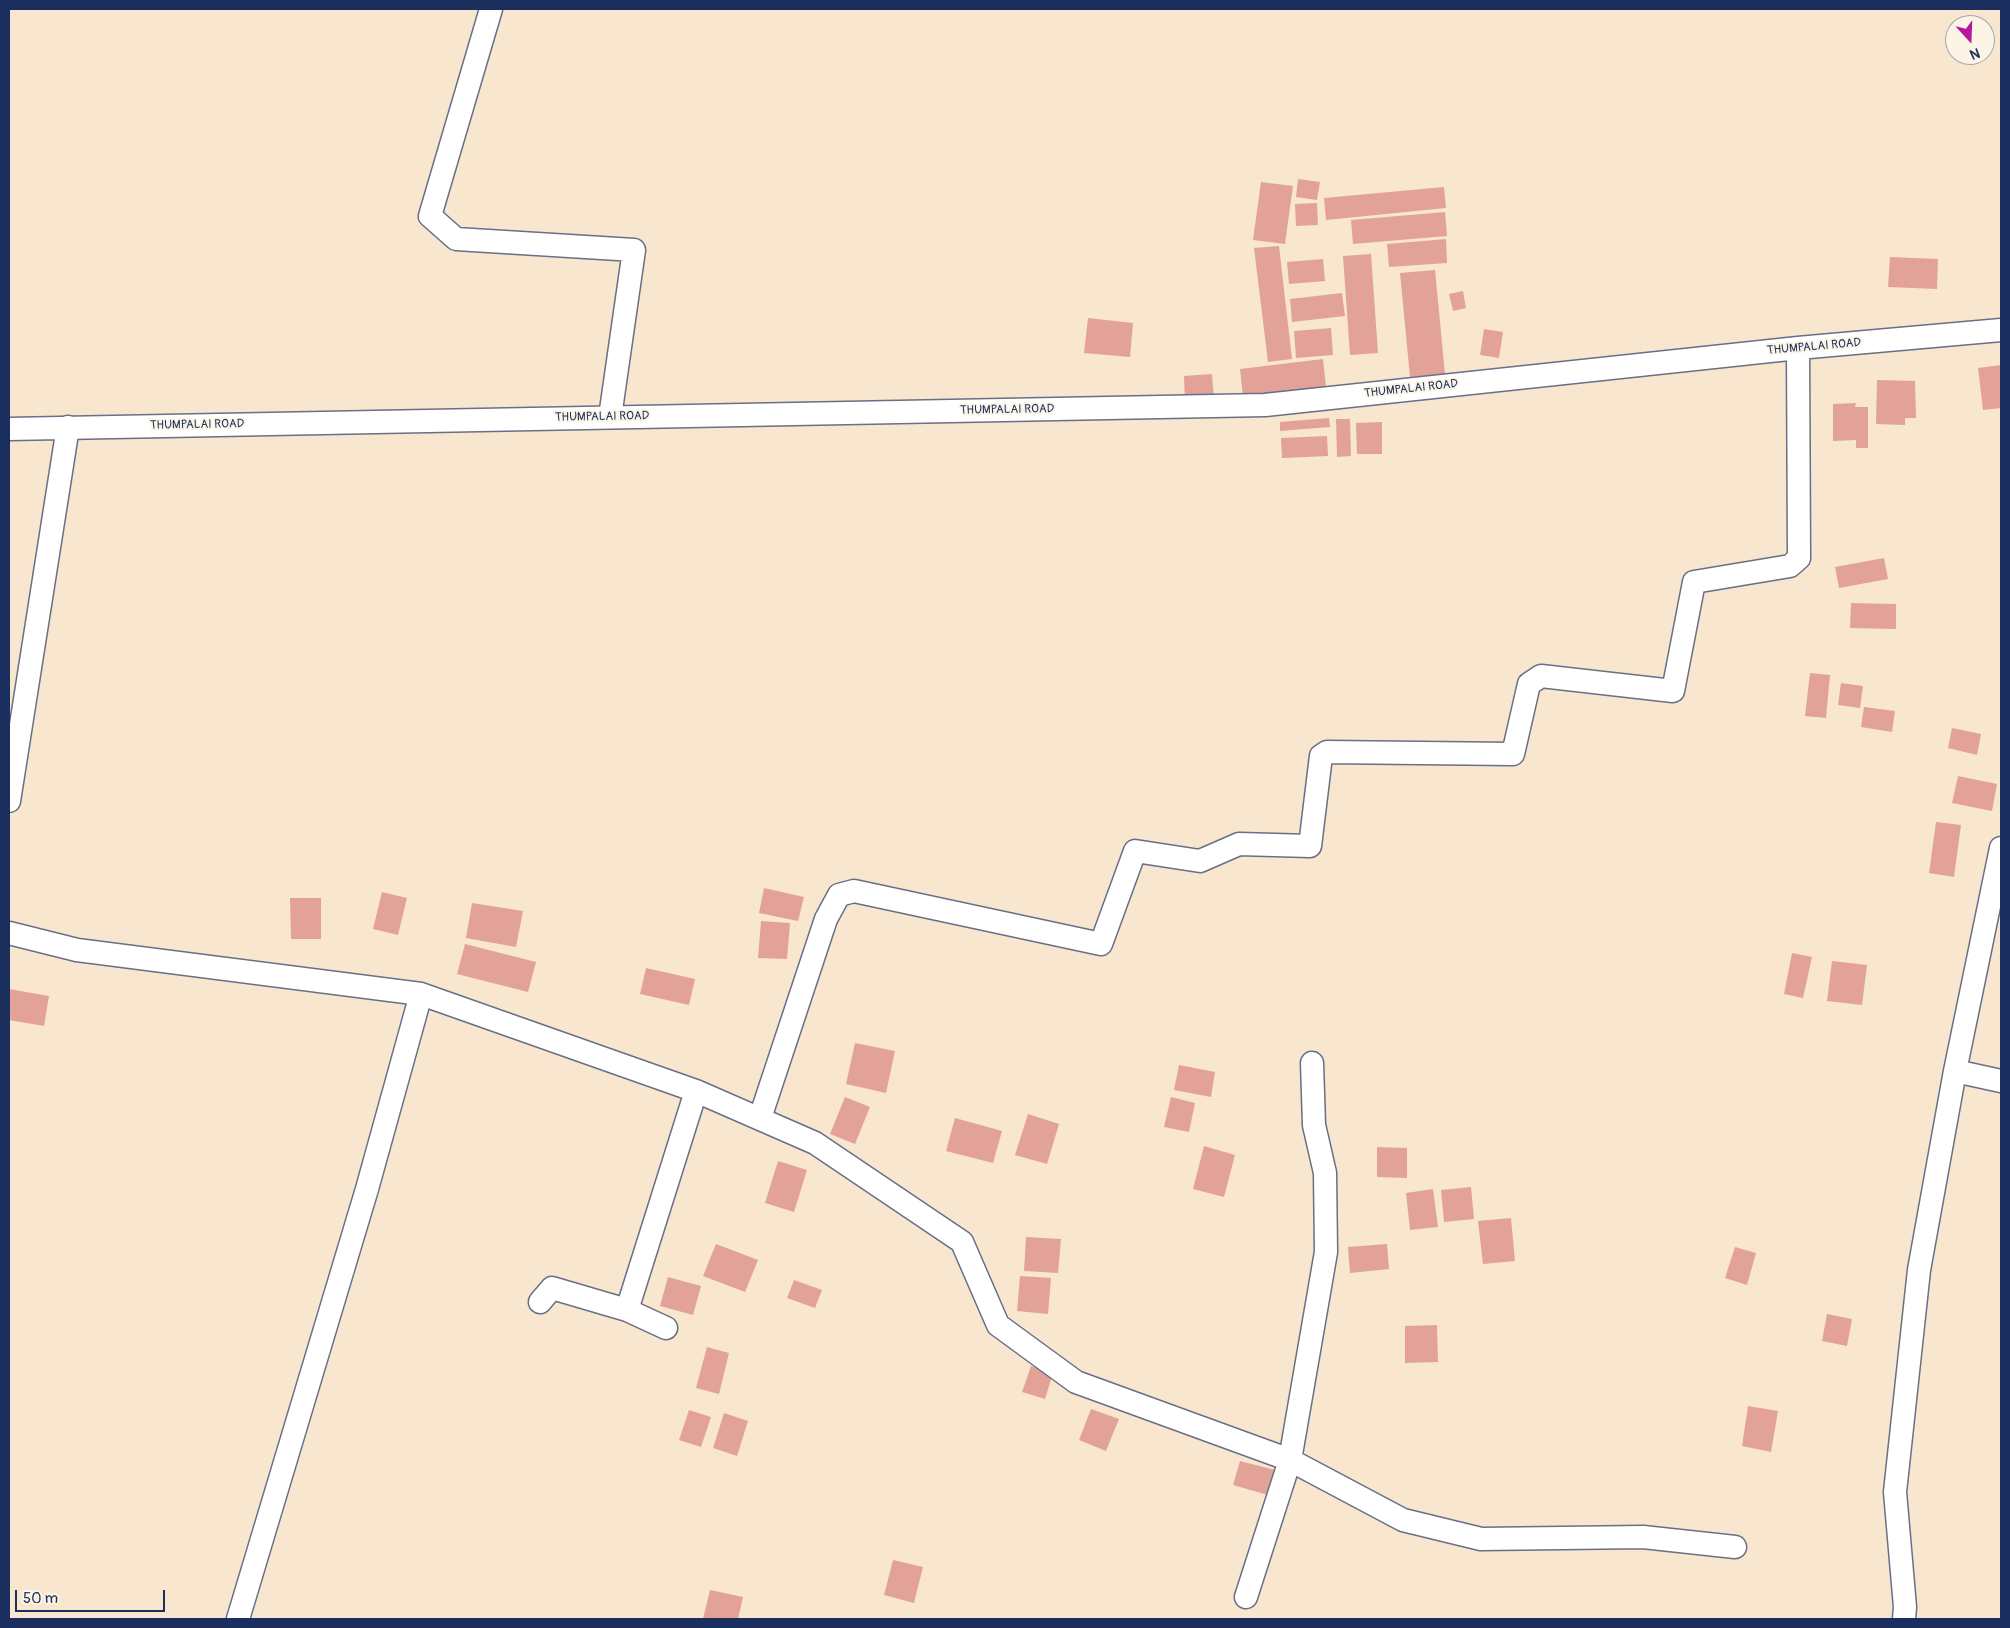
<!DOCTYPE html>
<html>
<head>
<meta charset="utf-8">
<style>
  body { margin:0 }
  #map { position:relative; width:2010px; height:1628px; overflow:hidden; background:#f8e6cf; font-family:Pangolin,sans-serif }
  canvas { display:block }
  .frame { position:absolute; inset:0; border:10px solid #1b2f5e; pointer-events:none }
  .north { position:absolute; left:1945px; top:15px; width:50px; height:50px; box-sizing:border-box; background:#fcf5e5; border:1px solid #a2a6af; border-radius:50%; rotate:160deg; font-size:14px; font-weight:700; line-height:20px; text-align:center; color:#1b2f5e }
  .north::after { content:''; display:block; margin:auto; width:18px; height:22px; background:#b5179e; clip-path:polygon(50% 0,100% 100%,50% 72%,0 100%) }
  .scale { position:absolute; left:15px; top:1590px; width:150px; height:22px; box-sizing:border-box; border:2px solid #1b2f5e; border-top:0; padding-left:6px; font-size:15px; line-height:18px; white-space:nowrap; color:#1b2f5e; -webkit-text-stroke:4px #fcf5e5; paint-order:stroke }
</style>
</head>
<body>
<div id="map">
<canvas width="2010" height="1628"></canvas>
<div class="frame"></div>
<div class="north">N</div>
<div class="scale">50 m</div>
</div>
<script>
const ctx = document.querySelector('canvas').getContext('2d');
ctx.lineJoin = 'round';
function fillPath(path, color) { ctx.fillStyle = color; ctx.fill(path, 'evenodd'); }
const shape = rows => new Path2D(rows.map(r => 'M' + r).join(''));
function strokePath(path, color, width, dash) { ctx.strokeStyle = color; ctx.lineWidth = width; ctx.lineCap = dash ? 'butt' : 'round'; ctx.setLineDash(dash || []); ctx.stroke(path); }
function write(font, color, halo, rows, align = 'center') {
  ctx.font = font + ' Pangolin,sans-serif'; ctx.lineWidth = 4; ctx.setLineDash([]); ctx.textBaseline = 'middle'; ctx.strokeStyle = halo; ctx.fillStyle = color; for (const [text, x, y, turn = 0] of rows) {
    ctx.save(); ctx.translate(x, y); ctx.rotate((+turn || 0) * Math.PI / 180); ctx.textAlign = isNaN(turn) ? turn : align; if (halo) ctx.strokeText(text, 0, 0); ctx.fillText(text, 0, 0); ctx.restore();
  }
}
const building = shape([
  [1298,179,1320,182,1317,200,1296,197],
  [1261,182,1293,186,1285,244,1253,240],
  [1444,187,1446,208,1326,220,1324,198],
  [1317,203,1318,225,1296,226,1295,204],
  [1445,212,1447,236,1353,244,1351,220],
  [1446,239,1447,263,1389,267,1387,244],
  [1279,246,1292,359,1268,362,1254,248],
  [1371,254,1378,353,1350,355,1343,256],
  [1890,257,1938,259,1937,289,1888,287],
  [1323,259,1325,281,1289,284,1287,262],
  [1435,270,1445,374,1410,377,1400,273],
  [1463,291,1466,308,1453,311,1449,294],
  [1342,293,1345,316,1292,322,1290,299],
  [1088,318,1133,323,1130,357,1084,353],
  [1331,328,1333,355,1296,358,1294,331],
  [1484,329,1503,332,1499,358,1480,355],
  [1323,359,1326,387,1243,397,1240,369],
  [2001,365,2001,408,1983,410,1978,368],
  [1212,374,1214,401,1185,403,1184,376],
  [1877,380,1915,381,1916,418,1905,418,1905,425,1876,424],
  [1856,403,1855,407,1868,407,1868,448,1856,448,1856,440,1833,441,1833,404],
  [1329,418,1330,427,1280,431,1280,422],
  [1336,419,1350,419,1351,456,1337,457],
  [1382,422,1382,454,1357,454,1356,423],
  [1327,436,1328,456,1282,458,1281,438],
  [1884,558,1888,579,1839,588,1835,567],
  [1851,603,1896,604,1896,629,1850,628],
  [1810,673,1830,675,1826,718,1805,716],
  [1841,683,1863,686,1860,708,1838,705],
  [1864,707,1895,711,1892,732,1861,727],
  [1952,728,1981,734,1977,755,1948,748],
  [1958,776,1997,784,1992,811,1952,803],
  [1936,822,1961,825,1954,877,1929,873],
  [764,888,804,897,798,921,759,913],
  [382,892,407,898,398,935,373,929],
  [290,898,321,898,321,939,291,939],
  [472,903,523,911,516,947,466,938],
  [761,921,790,923,787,959,758,958],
  [465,944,536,962,528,992,457,974],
  [1792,953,1812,957,1803,998,1784,994],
  [1832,961,1867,965,1862,1005,1827,1001],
  [646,968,695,979,689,1005,640,994],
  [9,989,49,996,44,1026,9,1020],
  [855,1043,895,1051,886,1093,846,1084],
  [1179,1065,1215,1072,1211,1097,1174,1090],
  [845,1097,870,1107,855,1144,830,1134],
  [1171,1097,1195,1103,1189,1132,1164,1127],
  [1028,1114,1059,1124,1047,1164,1015,1155],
  [955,1118,1002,1131,993,1163,946,1151],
  [1204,1146,1235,1155,1224,1197,1193,1189],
  [1377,1147,1407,1148,1407,1178,1377,1177],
  [778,1161,807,1170,794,1212,765,1203],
  [1471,1187,1474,1219,1444,1222,1441,1190],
  [1433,1189,1438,1227,1410,1230,1406,1193],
  [1511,1218,1515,1261,1483,1264,1478,1221],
  [1026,1237,1061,1239,1058,1273,1024,1271],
  [716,1244,758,1260,745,1292,703,1276],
  [1387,1244,1389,1269,1350,1273,1348,1247],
  [1735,1247,1756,1253,1747,1285,1725,1278],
  [1020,1276,1051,1278,1048,1314,1017,1311],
  [668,1277,701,1286,693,1315,660,1306],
  [794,1280,822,1290,815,1308,787,1298],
  [1827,1314,1852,1319,1847,1346,1822,1341],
  [1437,1325,1438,1362,1405,1363,1405,1326],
  [707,1347,729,1353,719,1394,696,1388],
  [1031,1366,1053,1373,1045,1399,1022,1392],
  [1748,1406,1778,1411,1771,1452,1742,1446],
  [1091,1409,1119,1419,1106,1451,1079,1440],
  [689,1410,711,1417,701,1447,679,1440],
  [724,1413,748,1421,737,1456,713,1448],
  [1240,1461,1275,1470,1268,1495,1233,1485],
  [893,1560,923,1567,914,1603,884,1595],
  [710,1590,743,1597,738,1619,703,1619]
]);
const minor = shape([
  [491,9,430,216,456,239,634,250,610,417],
  [9,429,1265,405,1798,348,2001,330],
  [9,801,68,427],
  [2001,848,1955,1071,2001,1081],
  [9,933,77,950,421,994,696,1091,815,1143,962,1242,998,1325,1076,1382,1290,1460,1403,1520,1481,1539,1643,1537,1735,1547],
  [760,1118,826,919,839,895,854,891,1101,944,1135,851,1200,861,1239,844,1310,846,1321,756,1327,752,1513,754,1529,684,1541,676,1673,691,1694,582,1790,566,1799,558,1798,348],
  [540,1302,552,1288,627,1310,666,1328],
  [627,1310,696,1091],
  [1246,1597,1290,1460,1326,1252,1325,1173,1314,1125,1312,1063],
  [238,1619,367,1189,421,994],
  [1904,1619,1905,1607,1895,1492,1919,1270,1955,1071]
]);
const streetNames = [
  ["THUMPALAI ROAD",1814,347,-5],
  ["THUMPALAI ROAD",1411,389,-6],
  ["THUMPALAI ROAD",1007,410,-1],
  ["THUMPALAI ROAD",602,417,-1],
  ["THUMPALAI ROAD",197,425,-1]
];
fillPath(building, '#e3a298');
strokePath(minor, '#686f86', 25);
strokePath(minor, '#fff', 22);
write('12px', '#1b2f5e', '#fcf5e5', streetNames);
</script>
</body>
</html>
